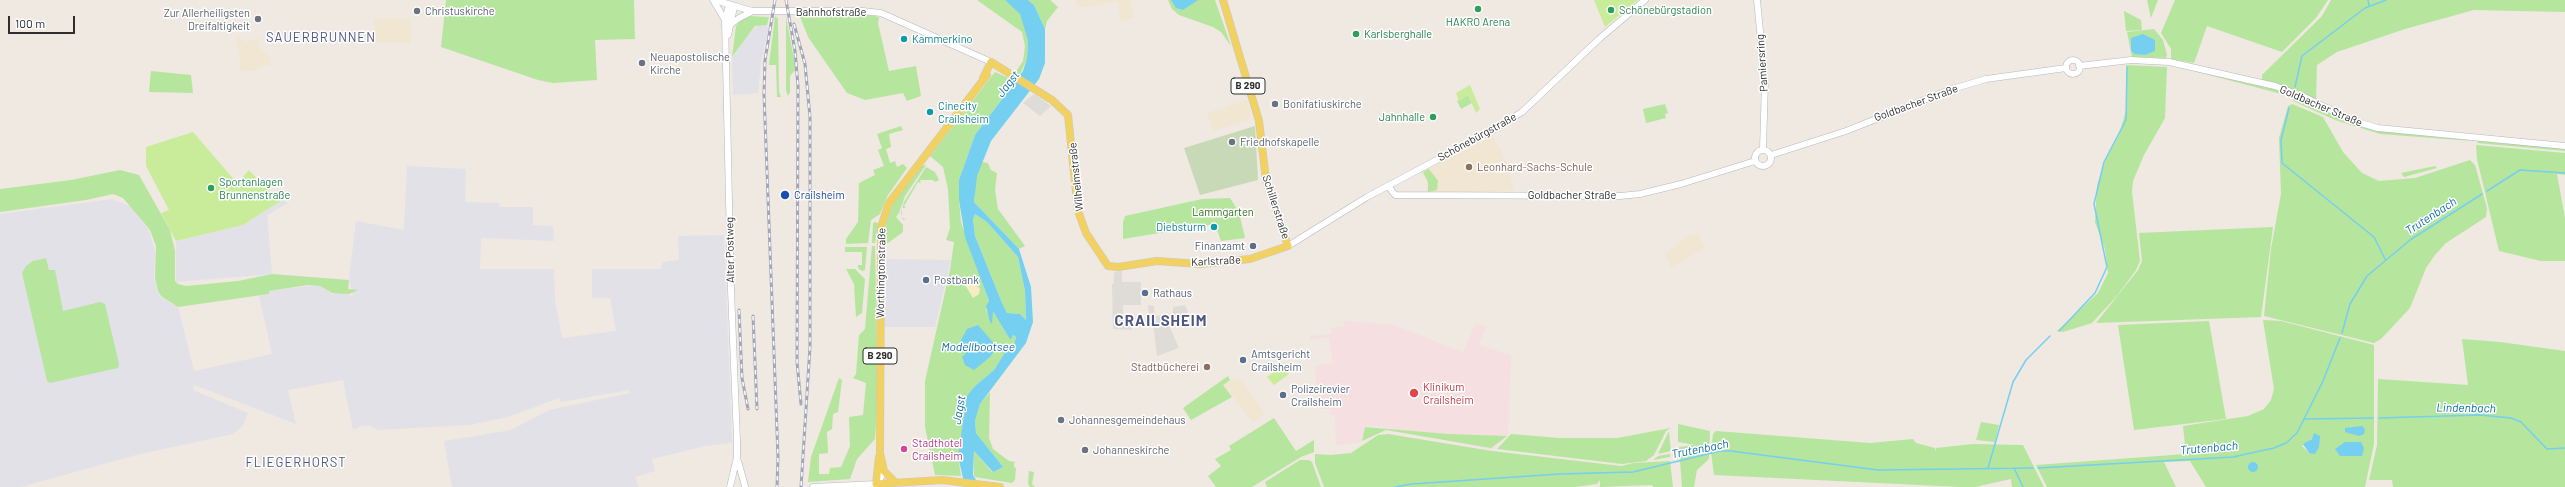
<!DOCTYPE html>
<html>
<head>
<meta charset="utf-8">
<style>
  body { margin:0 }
  #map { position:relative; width:2565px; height:487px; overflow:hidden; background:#efe9e1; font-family:Barlow,sans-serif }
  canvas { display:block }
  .scale { position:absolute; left:8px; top:16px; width:67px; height:18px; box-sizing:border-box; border:2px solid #2e2e2e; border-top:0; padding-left:5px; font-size:12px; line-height:14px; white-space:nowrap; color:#2e2e2e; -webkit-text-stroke:3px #fff; paint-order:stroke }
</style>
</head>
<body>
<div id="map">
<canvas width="2565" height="487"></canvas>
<div class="scale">100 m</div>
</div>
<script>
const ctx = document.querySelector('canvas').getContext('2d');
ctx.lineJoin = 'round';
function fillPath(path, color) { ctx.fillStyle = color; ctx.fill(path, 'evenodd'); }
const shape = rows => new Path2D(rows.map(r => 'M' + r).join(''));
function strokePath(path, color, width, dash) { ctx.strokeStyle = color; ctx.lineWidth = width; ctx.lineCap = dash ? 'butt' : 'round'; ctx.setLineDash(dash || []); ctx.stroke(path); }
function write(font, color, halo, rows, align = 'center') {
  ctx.font = font + ' Barlow,sans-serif'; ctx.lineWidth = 3; ctx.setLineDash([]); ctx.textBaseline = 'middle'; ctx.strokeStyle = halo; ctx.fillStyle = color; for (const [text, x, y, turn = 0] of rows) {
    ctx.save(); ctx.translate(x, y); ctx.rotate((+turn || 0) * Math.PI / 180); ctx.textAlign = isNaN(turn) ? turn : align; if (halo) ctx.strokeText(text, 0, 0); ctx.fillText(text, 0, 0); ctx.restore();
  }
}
const industrial = shape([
  [760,24,769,26,761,62,758,93,733,95,732,58,749,34],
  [407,166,466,169,465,202,499,203,500,207,533,207,533,225,553,226,554,241,481,238,480,269,554,269,555,300,562,338,616,331,610,298,592,298,592,269,661,269,663,262,679,260,678,236,724,235,732,443,705,446,652,459,655,471,635,477,639,487,452,487,444,441,511,430,549,410,630,393,629,390,561,402,559,398,508,417,469,425,378,430,370,426,361,426,353,430,343,380,288,390,296,424,194,385,193,390,248,413,243,426,233,434,136,455,21,487,0,487,0,214,112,199,130,206,149,230,155,252,154,276,158,293,161,297,178,307,194,371,272,354,259,296,269,294,269,291,309,286,320,286,332,294,340,292,353,296,349,279,356,221,404,230],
  [282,200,288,203,267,215,272,274,176,282,176,241,243,225],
  [885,259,951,260,935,327,882,327]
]);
const education = shape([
  [1076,0,1130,0,1134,18,1121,21,1117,1,1087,7,1077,6],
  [374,18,410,18,410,43,375,43],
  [237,37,245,42,261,38,258,46,270,58,271,65,259,66,256,70,241,71],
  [1247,100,1251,114,1248,120,1213,131,1207,113],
  [1493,136,1507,163,1514,191,1426,194,1427,182,1421,171],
  [1700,234,1701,241,1706,247,1671,268,1665,254,1689,235],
  [1231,379,1241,380,1265,414,1253,422,1223,385]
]);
const medical = shape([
  [1344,321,1393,325,1463,352,1476,323,1486,327,1479,345,1511,355,1508,435,1493,450,1377,426,1365,426,1361,442,1336,445,1335,415,1330,415,1330,409,1319,409,1315,366,1333,363,1329,337,1311,340,1310,336,1332,334,1331,328,1344,326]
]);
const green = shape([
  [446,0,634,0,635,39,595,40,597,80,553,83,538,80,441,47],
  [977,0,1005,0,1020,13,1028,41,1027,58,1020,75,1014,71,1017,70,1023,61,1025,46,1022,32],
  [1028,0,1050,0,1058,7,1047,21,1045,29,1034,5],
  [1168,0,1215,0,1231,46,1221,32,1213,27,1179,15,1172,9],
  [2147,0,2158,0,2151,18],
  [2175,0,2328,0,2316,18,2282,52,2207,26,2194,63,2171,59,2171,49,2161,33],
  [2331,0,2565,0,2565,12,2474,10,2405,29,2337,52,2317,65,2316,100,2288,88,2262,80,2262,75,2322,16],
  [2124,11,2141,20,2142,30,2126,31],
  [855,12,879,17,878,23,889,71,916,66,921,96,907,101,903,93,865,100,847,93,808,37,799,14],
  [749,16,769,17,767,25,755,26,732,57,736,26,741,20],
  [775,16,778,19,779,91,781,97,777,97,776,65,769,65],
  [786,17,796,69,790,76,790,92,788,96,786,90],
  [2154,29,2163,40,2167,55,2166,58,2132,57,2127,32],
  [2126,65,2167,67,2165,118,2144,155,2133,181,2132,192,2140,261,2136,270,2117,296,2092,323,2063,332,2057,331,2098,293,2108,273,2105,249,2095,222,2097,185,2106,159,2119,135,2127,107],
  [2171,65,2272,88,2287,93,2289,96],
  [151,71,191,75,193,93,149,92],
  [995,72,1015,81,975,135,959,180,959,200,961,222,989,302,986,310,991,319,993,310,1009,338,1013,335,1016,337,1014,345,1010,349,1008,349,994,370,975,386,958,456,961,476,935,475,925,427,925,381,950,270,954,242,946,240,950,228,948,189,943,167,930,156],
  [1468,95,1472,103,1461,109,1457,101],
  [2292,96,2355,124,2473,141,2380,134,2335,120,2293,101],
  [1665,104,1668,113,1665,114,1666,118,1646,123,1643,109],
  [2292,104,2323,117,2343,152,2362,173,2379,181,2415,178,2470,160,2475,165,2487,208,2486,217,2446,243,2435,255,2426,268,2410,308,2381,339,2374,343,2264,316,2271,249,2281,194,2279,138,2288,106],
  [901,126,903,130,889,134,891,147,886,149,890,163,895,161,897,167,903,164,907,168,888,195,880,214,871,220,868,243,846,244,846,239,858,222,859,183,875,175,873,170,884,166,878,150,882,148,877,134],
  [2478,141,2565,148,2565,151,2477,143],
  [2476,145,2565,153,2565,175,2557,174,2565,218,2565,261,2541,261,2499,251,2477,159],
  [981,162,988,163,991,170,997,173,995,190,998,209,1025,246,1019,249,974,202,976,176],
  [926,165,905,196,899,213,896,217,903,225,903,232,888,243,884,243,886,222,893,204,920,166],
  [2435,166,2437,168,2404,177,2401,173],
  [926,167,935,172,939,180,935,182,933,180,920,180,921,183,918,182,904,206,906,208,902,208,902,218,906,219,903,220,901,213,904,202],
  [1429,169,1438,181,1437,190,1428,192,1428,182,1423,172],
  [120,170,139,175,170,230,175,251,175,281,178,284,186,286,238,281,272,274,349,280,348,289,358,290,349,294,332,293,320,286,308,285,269,291,269,294,178,307,161,296,158,291,155,278,156,246,150,230,123,198,113,194,86,200,0,212,0,189,71,180],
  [1230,198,1239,212,1245,238,1221,241,1215,224,1123,239,1123,222,1125,216,1202,199],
  [975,214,987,222,1018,257,1025,291,1026,320,1020,314,1007,313,1002,303,975,236,973,219],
  [876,222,878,224,875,243,872,243,873,223],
  [2273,227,2261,317,2096,323,2138,270,2142,261,2139,233],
  [872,246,875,246,878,394,875,439,857,459,850,479,808,482,811,457,839,378,842,380,838,412,833,414,832,429,827,432,828,453,819,454,819,474,829,474,830,468,841,467,850,446,849,417,863,415,866,383,853,378,856,374,859,335,865,329],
  [845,247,867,247,865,270,862,271,858,268,858,265,862,265,862,252,845,252],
  [46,258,49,270,55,270,63,311,100,302,105,304,119,364,118,368,50,383,47,381,22,273,26,266,33,261],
  [846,269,855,269,865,279,862,313,856,317,854,284],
  [2263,320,2281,321,2374,345,2374,444,2365,487,2206,487,2190,461,2164,462,2176,487,2047,487,2036,465,2186,454,2183,426,2248,416,2264,409,2271,400,2274,389],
  [2314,437,2309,453,2302,446],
  [2209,321,2226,419,2134,430,2118,325],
  [2462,339,2500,342,2565,351,2565,487,2393,487,2392,480,2369,480,2377,445,2378,379,2468,385],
  [1228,376,1230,380,1223,385,1232,397,1191,420,1183,408],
  [990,392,989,438,993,449,1009,461,1016,462,1014,463,1014,467,1016,468,1015,480,1012,483,975,477,974,475,974,451,992,472,1003,467,976,433,975,421,980,404],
  [1274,418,1296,451,1314,440,1314,452,1301,457,1252,487,1216,487,1208,476,1221,466,1215,459,1231,450,1229,446],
  [1981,422,1999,425,1995,442,1976,440],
  [1678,424,1710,431,1709,459,1697,470,1694,487,1682,487,1679,447,1695,445,1678,442],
  [1365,427,1448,434,1507,436,1491,448,1386,430,1362,441],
  [1671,428,1666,431,1654,455,1646,461,1622,464,1497,449,1511,434,1559,438,1617,438],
  [1716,431,1870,443,1913,439,1916,443,1935,448,1935,452,1936,448,1973,444,2023,445,2044,487,2012,487,2011,479,1975,487,1960,487,1714,475,1711,452,1713,434],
  [1669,432,1671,451,1658,454,1668,433],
  [1388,434,1492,451,1621,466,1634,463,1670,461,1673,487,1653,487,1652,485,1600,487,1600,480,1597,484,1576,487,1324,487,1315,463,1315,454,1331,455,1351,453,1378,435],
  [1670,454,1670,457,1653,460,1658,456],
  [1300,460,1309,460,1312,462,1321,487,1267,487,1265,482],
  [1029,471,1034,472,1032,484,1035,487,1030,487,1028,484]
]);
const sand = shape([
  [973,281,980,289,979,294,973,298,965,285]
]);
const cemetery = shape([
  [1255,126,1258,180,1200,195,1184,148]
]);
const pitch = shape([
  [1594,0,1638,0,1605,27],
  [1470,85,1480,109,1476,113,1468,95,1459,101,1456,93],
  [193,132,237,183,249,170,270,192,282,200,243,225,176,241,161,213,169,210,146,166,146,147],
  [1282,366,1289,374,1274,385,1267,377]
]);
const plaza = shape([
  [1034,94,1051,106,1040,116,1023,103],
  [1118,271,1122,271,1122,282,1141,282,1141,305,1123,305,1123,316,1132,316,1132,330,1113,329,1112,284,1114,283,1114,273],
  [1148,305,1154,306,1155,316,1173,315,1173,307,1185,305,1188,311,1185,316,1169,325,1179,348,1157,356,1154,330,1149,318]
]);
const water = shape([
  [1005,0,1028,0,1034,5,1045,29,1045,63,1039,79,991,141,977,176,974,202,1019,249,1031,287,1033,322,1026,343,980,404,975,421,976,433,1003,467,993,472,974,451,973,475,980,487,965,487,958,456,967,396,975,386,994,370,1008,348,1010,349,1014,345,1016,337,1013,335,1011,339,1009,338,993,311,992,324,990,322,986,306,989,301,965,237,959,200,959,180,975,135,1023,71,1027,58,1028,41,1020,14],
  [975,214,987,222,1018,257,1025,291,1026,320,1020,314,1007,313,1002,303,975,236,973,219],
  [1171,0,1198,0,1183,10,1176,8],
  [2143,34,2155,40,2155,51,2145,55,2135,54,2131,51,2131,38],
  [978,325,997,347,990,357,974,370,965,365,962,356,965,355,964,344,961,344,961,340,967,329],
  [2362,426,2365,429,2364,434,2359,436,2345,432,2345,428],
  [2314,433,2320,436,2319,447,2315,454,2309,453,2303,444,2312,439],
  [2345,442,2361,442,2364,448,2362,456,2340,456,2335,449],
  '2248 467a5 5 0 1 1 10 0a5 5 0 1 1-10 0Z'
]);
const stream = shape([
  [2368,0,2369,6],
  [2295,87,2302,56,2365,8,2386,0],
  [2289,108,2281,140,2282,163,2374,237,2385,259],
  [2487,191,2520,170,2565,173],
  [2059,331,2095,293,2107,267,2094,204,2104,162,2126,120,2127,67],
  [2342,333,2350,304,2367,276,2410,240,2482,194],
  [2379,418,2480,415,2511,418,2521,422,2547,449,2565,448],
  [2305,419,2373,418],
  [1988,468,2013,382,2026,360,2050,336],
  [2014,468,2023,487],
  [2038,468,2233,457,2274,448,2286,443,2297,433,2323,381,2340,338],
  [1395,487,1412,484,1559,474,1633,472,1720,451,1731,451,1878,470,2033,468]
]);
const secondary = shape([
  [713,0,725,20],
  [715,0,752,11,863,11,881,13,991,62],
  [1757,0,1765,82,1763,149],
  [729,5,725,20,731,290,737,440,737,457,730,487],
  [730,25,739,18,751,12],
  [728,35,734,7],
  '2066 67a7 7 0 1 1 14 0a7 7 0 1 1-14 0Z',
  [2079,66,2131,60,2169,62,2275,86,2302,96,2354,121,2378,128,2565,146],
  '1755 158a8 8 0 1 1 16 0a8 8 0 1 1-16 0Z',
  [1771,155,1846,131,1949,90,1986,79,2066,68],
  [1388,186,1395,195,1620,196,1640,194,1681,184,1755,161],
  [1288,246,1367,197,1493,130,1522,112,1599,39,1645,0],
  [738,461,745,486],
  [813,487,876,484,881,477,882,466]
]);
const primary = shape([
  [983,78,991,62,1052,100,1068,115,1078,211,1086,233,1108,266,1118,267,1157,261,1200,264,1250,259,1288,246,1266,180,1259,121,1223,0],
  [879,457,876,484,942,480,1000,487],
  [895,482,884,471,880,453,881,227,889,203,987,75]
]);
const rail = shape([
  [775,0,765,60,764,94,778,457,777,487],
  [786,0,795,51,798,86,797,362,801,404],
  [794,24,805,64,810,117,810,347,801,487],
  [739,310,742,378,748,409],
  [753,316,757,409]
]);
const markers = [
  [1478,9,4,"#2e9e5b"],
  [1611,10,4,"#2e9e5b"],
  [417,11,4,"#6b7280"],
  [258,19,4,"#6b7280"],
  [1356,34,4,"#2e9e5b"],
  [904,39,4,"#0f9aa8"],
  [642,63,4,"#6b7280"],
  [1275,104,4,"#6b7280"],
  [930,112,4,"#0f9aa8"],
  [1433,117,4,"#2e9e5b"],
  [1232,142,4,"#6b7280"],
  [1469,167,4,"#8d6e63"],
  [211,188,4,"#2e9e5b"],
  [785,195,5,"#1a4fb4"],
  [1214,227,4,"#0f9aa8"],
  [1253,246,4,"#5c6f8a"],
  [926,280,4,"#5c6f8a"],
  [1145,293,4,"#5c6f8a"],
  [1243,360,4,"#5c6f8a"],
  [1207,367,4,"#8d6e63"],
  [1414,393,5,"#e0444e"],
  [1283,395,4,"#5c6f8a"],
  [1061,420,4,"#6b7280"],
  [904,449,4,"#d1479c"],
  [1085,450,4,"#6b7280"]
];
const shields = [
  [1248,86,34],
  [880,356,34]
];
const shieldNames = [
  ["B 290",1248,86],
  ["B 290",880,356]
];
const leisureNames = [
  ["Schönebürgstadion",1619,10],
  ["HAKRO Arena",1478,22,"center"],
  ["Karlsberghalle",1364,34],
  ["Jahnhalle",1425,117,"right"],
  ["Sportanlagen",219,182],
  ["Brunnenstraße",219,195]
];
const worshipNames = [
  ["Christuskirche",425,11],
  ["Zur Allerheiligsten",250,13,"right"],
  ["Dreifaltigkeit",250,26,"right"],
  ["Neuapostolische",650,57],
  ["Kirche",650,70],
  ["Bonifatiuskirche",1283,104],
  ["Friedhofskapelle",1240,142],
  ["Johannesgemeindehaus",1069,420],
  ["Johanneskirche",1093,450]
];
const streetNames = [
  ["Bahnhofstraße",831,12],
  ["Pamiersring",1762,63,-94],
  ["Goldbacher Straße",1916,103,-20],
  ["Goldbacher Straße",2321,106,23],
  ["Schönebürgstraße",1477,137,-29],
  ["Wilhelmstraße",1076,177,-96],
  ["Goldbacher Straße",1572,195],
  ["Schillerstraße",1276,207,72],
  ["Alter Postweg",730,250,-91],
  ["Karlstraße",1216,261,-3],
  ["Worthingtonstraße",881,273,-89]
];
const cultureNames = [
  ["Kammerkino",912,39],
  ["Cinecity",938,106],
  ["Crailsheim",938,119],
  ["Diebsturm",1206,227,"right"]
];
const educationNames = [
  ["Leonhard-Sachs-Schule",1477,167],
  ["Stadtbücherei",1199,367,"right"]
];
const transitNames = [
  ["Crailsheim",794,195]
];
const parkNames = [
  ["Lammgarten",1223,212]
];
const serviceNames = [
  ["Finanzamt",1245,246,"right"],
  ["Postbank",934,280],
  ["Rathaus",1153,293],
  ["Amtsgericht",1251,354],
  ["Crailsheim",1251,367],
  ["Polizeirevier",1291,389],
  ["Crailsheim",1291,402]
];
const healthNames = [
  ["Klinikum",1423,387],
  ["Crailsheim",1423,400]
];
const hotelNames = [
  ["Stadthotel",912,443],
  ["Crailsheim",912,456]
];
const waterNames = [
  ["Jagst",1008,84,-52],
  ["Trutenbach",2431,216,-33],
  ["Modellbootsee",978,347],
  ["Lindenbach",2466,408,1],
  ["Jagst",959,410,-80],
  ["Trutenbach",2209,448,-5],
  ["Trutenbach",1700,449,-11]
];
const quarterNames = [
  ["SAUERBRUNNEN",321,38],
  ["FLIEGERHORST",296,463]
];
const districtNames = [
  ["CRAILSHEIM",1161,321]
];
fillPath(industrial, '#e3e1e8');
fillPath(education, '#f0e6d1');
fillPath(medical, '#f5dfe0');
fillPath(green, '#b6e59e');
fillPath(sand, '#f3ecc5');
fillPath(cemetery, '#c8d9b8');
fillPath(pitch, '#c9ec9a');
fillPath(plaza, '#dfdcd8');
fillPath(water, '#75cff0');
strokePath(stream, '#75cff0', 1.5);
strokePath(secondary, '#b4b7c1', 7);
strokePath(primary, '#c9c9c9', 8);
strokePath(secondary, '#fff', 6);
strokePath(primary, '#f2d163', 7);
strokePath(rail, '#a3a6b8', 3);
strokePath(rail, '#fff', 1.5, [4.5]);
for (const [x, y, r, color] of markers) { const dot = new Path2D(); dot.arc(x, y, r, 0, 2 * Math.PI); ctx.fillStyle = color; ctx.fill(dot); strokePath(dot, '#fff', 1.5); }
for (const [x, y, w] of shields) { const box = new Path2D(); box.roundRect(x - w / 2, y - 8, w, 16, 3); ctx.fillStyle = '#fff'; ctx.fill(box); strokePath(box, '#2e2e2e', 1); }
write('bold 10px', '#2e2e2e', null, shieldNames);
write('11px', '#27864d', '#fff', leisureNames, 'left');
write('11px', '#5b616d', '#fff', worshipNames, 'left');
write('11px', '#2e2e2e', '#fff', streetNames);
write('11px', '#0d838f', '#fff', cultureNames, 'left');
write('11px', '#785e54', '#fff', educationNames, 'left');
write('11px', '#164399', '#fff', transitNames, 'left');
write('11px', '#2c6e1b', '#fff', parkNames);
write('11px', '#4e5e75', '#fff', serviceNames, 'left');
write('11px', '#be3a42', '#fff', healthNames, 'left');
write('11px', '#b23c85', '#fff', hotelNames, 'left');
write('italic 12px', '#0d6fa3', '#fff', waterNames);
ctx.letterSpacing = '1px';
write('13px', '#4d5680', '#fff', quarterNames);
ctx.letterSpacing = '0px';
ctx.letterSpacing = '1px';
write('bold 15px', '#4d5680', '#fff', districtNames);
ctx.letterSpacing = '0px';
</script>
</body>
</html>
